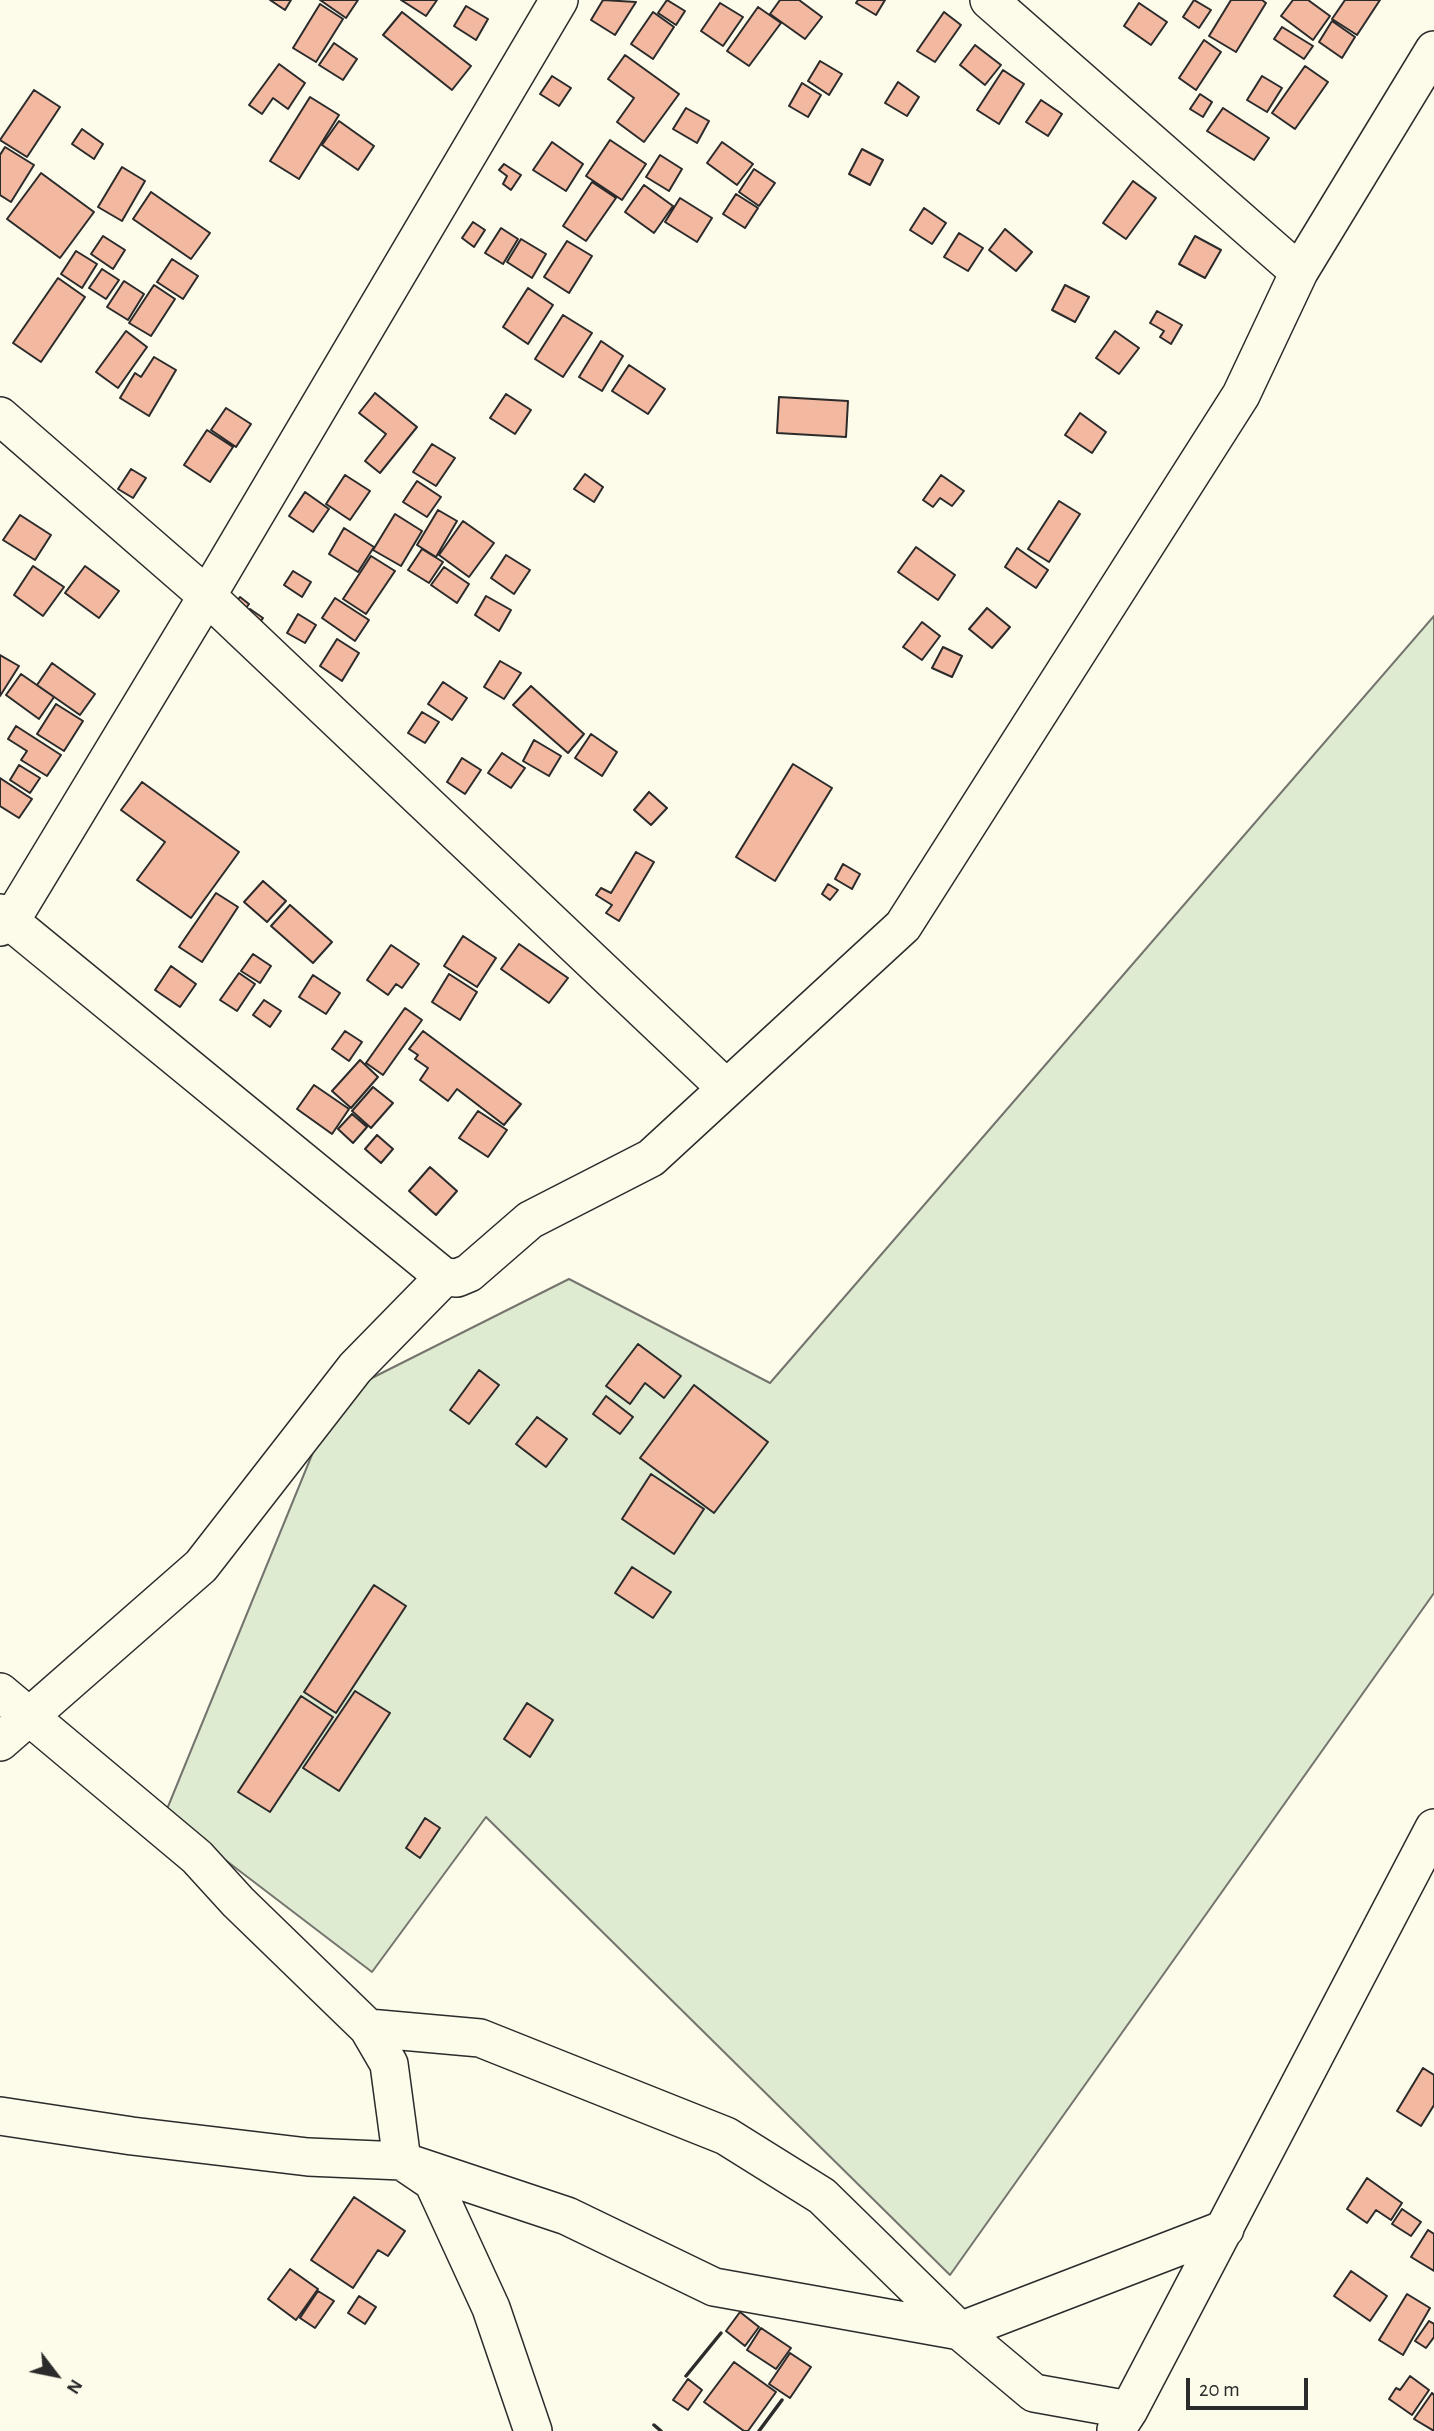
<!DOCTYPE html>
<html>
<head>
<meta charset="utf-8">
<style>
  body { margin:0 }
  #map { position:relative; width:1434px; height:2431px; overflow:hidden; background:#fdfbea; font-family:"Alegreya Sans",sans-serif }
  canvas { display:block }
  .north { position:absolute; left:21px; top:2340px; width:70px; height:70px; -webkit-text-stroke:5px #fdfbea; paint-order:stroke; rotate:122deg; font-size:19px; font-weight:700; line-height:28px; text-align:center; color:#2b2b2b }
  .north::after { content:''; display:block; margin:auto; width:24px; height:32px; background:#2b2b2b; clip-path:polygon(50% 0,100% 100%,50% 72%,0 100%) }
  .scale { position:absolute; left:1186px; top:2378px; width:122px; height:32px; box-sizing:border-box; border:4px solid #2b2b2b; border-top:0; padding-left:9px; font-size:21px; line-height:24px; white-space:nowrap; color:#2b2b2b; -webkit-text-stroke:5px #fdfbea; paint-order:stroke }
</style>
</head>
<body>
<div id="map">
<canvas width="1434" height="2431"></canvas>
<div class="north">N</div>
<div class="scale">20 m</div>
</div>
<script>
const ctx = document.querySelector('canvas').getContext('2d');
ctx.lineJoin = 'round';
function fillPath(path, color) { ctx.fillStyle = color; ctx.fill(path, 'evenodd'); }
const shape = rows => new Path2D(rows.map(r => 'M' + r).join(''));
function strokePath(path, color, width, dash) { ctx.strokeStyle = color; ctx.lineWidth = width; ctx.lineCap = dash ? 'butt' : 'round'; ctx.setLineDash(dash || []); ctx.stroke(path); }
const green = shape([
  [1434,616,1434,1593,950,2275,486,1817,372,1972,165,1814,336,1396,569,1279,770,1383,1434,616]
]);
const building = shape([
  [270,0,291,0,285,10,270,0],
  [320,0,358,0,346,18,320,0],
  [401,0,437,0,426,16,401,0],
  [603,0,636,2,615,35,591,20,603,0],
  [667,0,685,11,676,25,658,13,667,0],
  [780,0,799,0,822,17,805,39,770,14,780,0],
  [858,0,885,0,876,15,856,3,858,0],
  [1194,0,1211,10,1199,28,1183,17,1194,0],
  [1231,0,1262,0,1266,3,1236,52,1209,36,1231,0],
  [1293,0,1308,0,1330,16,1313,40,1281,16,1293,0],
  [1345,0,1380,0,1357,35,1332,19,1345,0],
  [720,3,743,17,723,46,701,31,720,3],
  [1139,3,1167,22,1151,45,1124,26,1139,3],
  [320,4,343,19,316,62,293,48,320,4],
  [466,6,488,19,476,40,454,26,466,6],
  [758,7,781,23,749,66,727,51,758,7],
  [402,12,471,66,452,90,383,35,402,12],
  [653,12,674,27,653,59,631,44,653,12],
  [944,12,961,25,935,62,917,51,944,12],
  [1332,21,1355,37,1342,58,1319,42,1332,21],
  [1282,27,1313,46,1304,59,1274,39,1282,27],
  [1204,40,1221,52,1196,90,1179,78,1204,40],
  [334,43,357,59,343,80,319,65,334,43],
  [975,45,1001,65,985,85,960,65,975,45],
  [625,55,679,94,644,142,617,122,634,98,608,79,625,55],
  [820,61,842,74,829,95,808,81,820,61],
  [279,64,305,83,288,109,273,98,262,114,249,105,279,64],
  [1305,66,1328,82,1295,129,1272,113,1305,66],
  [1003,70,1024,84,999,124,977,110,1003,70],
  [552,76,571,88,559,106,540,94,552,76],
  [1262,76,1282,88,1267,112,1247,100,1262,76],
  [898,82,919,97,907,116,885,103,898,82],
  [802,83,821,95,808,117,789,106,802,83],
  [34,90,60,107,27,157,0,140,34,90],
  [1200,94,1212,102,1203,117,1190,109,1200,94],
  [310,97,339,115,299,179,270,161,310,97],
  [1041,100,1062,114,1048,136,1026,122,1041,100],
  [686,108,709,121,697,143,673,129,686,108],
  [1223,108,1269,138,1254,160,1207,131,1223,108],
  [339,121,374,146,358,170,322,145,339,121],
  [82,129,103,144,94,159,72,144,82,129],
  [610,140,646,164,622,200,586,176,610,140],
  [552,142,583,164,566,191,533,170,552,142],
  [722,142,753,164,737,185,707,163,722,142],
  [5,147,34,165,11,202,0,195,0,155,5,147],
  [862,149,883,160,870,185,849,174,862,149],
  [660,155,682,169,669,191,646,177,660,155],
  [504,164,521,175,511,190,503,184,507,176,499,170,504,164],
  [122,167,145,181,122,221,98,207,122,167],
  [754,169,775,183,759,206,739,192,754,169],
  [41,173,94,212,60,258,7,219,41,173],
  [1133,181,1156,198,1126,239,1103,223,1133,181],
  [592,182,616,198,586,241,563,226,592,182],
  [644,185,673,206,654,233,625,212,644,185],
  [151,192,210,233,191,259,133,219,151,192],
  [736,194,758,208,745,228,723,214,736,194],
  [680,198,712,218,697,242,665,222,680,198],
  [924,208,946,223,932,244,910,230,924,208],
  [473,222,485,230,474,247,462,238,473,222],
  [501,228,518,239,503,264,485,253,501,228],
  [1005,229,1032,252,1016,271,989,250,1005,229],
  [959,233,983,248,968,271,944,257,959,233],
  [103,236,125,250,113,269,91,254,103,236],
  [1195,236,1221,250,1205,278,1179,264,1195,236],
  [521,239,546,254,532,278,507,262,521,239],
  [567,241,592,256,569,293,544,277,567,241],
  [76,251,97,264,82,288,61,274,76,251],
  [172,259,198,276,183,299,157,282,172,259],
  [102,269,119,280,106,299,89,288,102,269],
  [58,278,85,297,41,362,13,343,58,278],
  [124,281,144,294,128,320,107,307,124,281],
  [154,285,175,299,151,336,129,323,154,285],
  [1065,285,1089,297,1075,322,1052,310,1065,285],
  [528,288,553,305,528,344,503,327,528,288],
  [1157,311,1182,325,1171,344,1160,337,1164,331,1150,323,1157,311],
  [563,315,592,333,563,377,535,359,563,315],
  [126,331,147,347,118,388,96,372,126,331],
  [1115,331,1139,348,1119,374,1096,358,1115,331],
  [601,341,623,356,602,391,579,377,601,341],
  [154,357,176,370,149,416,120,398,135,373,141,377,154,357],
  [629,365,665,389,648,414,612,391,629,365],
  [375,393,417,427,380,473,365,461,386,434,359,413,375,393],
  [506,394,531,410,515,434,490,418,506,394],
  [779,397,848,401,846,437,777,433,779,397],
  [226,408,251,424,236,447,211,430,226,408],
  [1080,413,1106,432,1092,453,1065,435,1080,413],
  [207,430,233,447,210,482,184,465,207,430],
  [432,444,455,458,436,486,413,472,432,444],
  [131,469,146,478,133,498,118,489,131,469],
  [585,474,603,487,594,502,574,489,585,474],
  [345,475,370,491,350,520,326,504,345,475],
  [941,475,964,491,952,506,940,498,933,507,923,500,941,475],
  [417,481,441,497,427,517,403,502,417,481],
  [305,492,329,509,313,532,289,516,305,492],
  [1059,501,1080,514,1049,562,1028,549,1059,501],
  [438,510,457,521,436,557,417,545,438,510],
  [395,514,422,531,401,566,373,550,395,514],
  [20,515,51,535,35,560,3,540,20,515],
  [463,521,494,543,469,577,439,555,463,521],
  [344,528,374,547,358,572,329,554,344,528],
  [916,547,955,575,938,600,898,572,916,547],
  [1017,548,1048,570,1036,588,1005,567,1017,548],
  [422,549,443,562,429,583,408,570,422,549],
  [506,555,530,570,514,594,491,578,506,555],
  [371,556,395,571,366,614,343,599,371,556],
  [33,566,64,587,43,616,14,595,33,566],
  [85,566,119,591,99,618,65,593,85,566],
  [444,567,469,584,457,603,431,585,444,567],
  [293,571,311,582,302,597,284,585,293,571],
  [486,596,511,610,499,631,475,615,486,596],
  [240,597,249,604,241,615,232,607,240,597],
  [335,598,369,620,355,641,322,618,335,598],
  [987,608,1010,627,992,648,969,629,987,608],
  [250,609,263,618,259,624,246,616,250,609],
  [298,614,316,625,305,643,287,633,298,614],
  [922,622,940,636,922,660,903,647,922,622],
  [337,639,359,653,342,681,320,666,337,639],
  [943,647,962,656,952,677,932,668,943,647],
  [0,655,19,666,0,696,0,655],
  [500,661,521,673,504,699,484,687,500,661],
  [52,663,95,694,80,715,37,685,52,663],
  [21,674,54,697,39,719,6,695,21,674],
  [443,682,467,698,452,720,428,704,443,682],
  [531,686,584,734,568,753,513,705,531,686],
  [56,704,83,721,64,751,37,734,56,704],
  [422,712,439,722,425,743,408,733,422,712],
  [16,726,61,755,47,776,21,760,27,751,8,739,16,726],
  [591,734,617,752,602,776,575,758,591,734],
  [534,740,561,756,549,776,523,761,534,740],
  [502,753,525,768,511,788,488,773,502,753],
  [462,758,481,770,465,794,447,782,462,758],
  [793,764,832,788,775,881,736,857,793,764],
  [19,765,40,778,30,793,10,780,19,765],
  [0,778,32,799,19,818,0,806,0,778],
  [142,782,239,852,191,918,137,880,165,842,121,810,142,782],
  [649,792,667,808,651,825,634,810,649,792],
  [636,852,654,862,619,921,606,913,612,905,596,895,601,888,611,893,636,852],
  [843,864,860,874,852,889,835,879,843,864],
  [263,881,286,901,267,922,244,902,263,881],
  [828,884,838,890,830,900,822,894,828,884],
  [216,893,238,907,202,962,179,947,216,893],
  [290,905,332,942,313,963,271,926,290,905],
  [463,936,496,958,477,987,444,966,463,936],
  [519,944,568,978,549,1003,501,969,519,944],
  [391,945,419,964,402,988,396,984,388,995,367,980,391,945],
  [253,954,271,966,260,983,241,971,253,954],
  [171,966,196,984,180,1007,155,990,171,966],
  [239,973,255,984,237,1011,220,1000,239,973],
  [449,974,477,992,460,1020,432,1002,449,974],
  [313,975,340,993,326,1014,299,997,313,975],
  [264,1000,281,1011,270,1027,253,1015,264,1000],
  [405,1008,422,1020,383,1075,366,1063,405,1008],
  [345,1031,362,1042,349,1061,332,1049,345,1031],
  [423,1031,521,1104,504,1125,457,1089,448,1101,420,1080,428,1068,415,1059,418,1055,409,1049,423,1031],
  [360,1060,378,1077,351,1108,332,1091,360,1060],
  [314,1085,349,1109,332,1134,297,1109,314,1085],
  [373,1087,393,1103,371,1128,352,1111,373,1087],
  [478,1111,507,1130,488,1157,459,1138,478,1111],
  [352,1114,367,1127,353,1143,338,1129,352,1114],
  [377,1135,393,1149,381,1163,365,1149,377,1135],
  [430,1167,457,1191,436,1215,409,1191,430,1167],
  [638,1344,681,1376,664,1398,645,1383,630,1404,606,1386,638,1344],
  [479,1370,499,1385,469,1424,450,1410,479,1370],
  [694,1385,768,1442,714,1513,640,1458,694,1385],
  [606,1396,633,1417,620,1434,593,1414,606,1396],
  [537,1417,567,1439,546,1467,516,1444,537,1417],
  [651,1474,704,1509,674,1554,622,1519,651,1474],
  [632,1567,671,1592,653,1618,615,1593,632,1567],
  [374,1585,406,1606,336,1713,304,1692,374,1585],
  [355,1691,390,1713,339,1791,303,1768,355,1691],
  [301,1696,333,1717,270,1812,238,1792,301,1696],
  [527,1703,553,1720,530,1757,504,1739,527,1703],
  [425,1818,440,1828,420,1858,406,1848,425,1818],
  [1423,2068,1434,2075,1434,2105,1421,2126,1397,2111,1423,2068],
  [1367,2178,1402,2203,1391,2220,1376,2210,1367,2223,1347,2209,1367,2178],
  [354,2197,405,2231,388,2256,378,2250,353,2288,311,2260,354,2197],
  [1402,2209,1421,2222,1411,2236,1392,2224,1402,2209],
  [1428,2230,1434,2234,1434,2271,1411,2257,1428,2230],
  [290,2269,318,2289,296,2320,268,2299,290,2269],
  [1351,2271,1387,2296,1370,2321,1334,2296,1351,2271],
  [318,2291,334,2301,315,2328,300,2318,318,2291],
  [1407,2294,1430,2308,1403,2355,1379,2340,1407,2294],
  [359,2296,376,2307,365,2324,348,2313,359,2296],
  [740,2312,759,2327,745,2346,726,2331,740,2312],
  [1429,2321,1434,2324,1434,2337,1426,2348,1415,2341,1429,2321],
  [761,2328,791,2348,776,2369,747,2350,761,2328],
  [790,2353,811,2367,790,2398,769,2384,790,2353],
  [734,2362,776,2392,748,2431,744,2431,704,2402,734,2362],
  [1410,2376,1429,2390,1412,2415,1389,2399,1396,2388,1400,2390,1410,2376],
  [688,2379,702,2390,688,2410,673,2400,688,2379],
  [1432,2393,1434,2395,1434,2431,1414,2419,1432,2393]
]);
const street = shape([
  [989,0,1299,272],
  [0,416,207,596,726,1088],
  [0,913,444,1277,457,1278,469,1273,530,1220,651,1158,903,926,1241,395,1299,272,1434,50],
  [0,927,10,922,207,596,559,0],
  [0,1692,197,1857,238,1902,368,2028],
  [0,1742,201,1566,355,1368,444,1277],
  [0,2116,132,2136,308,2157,402,2161,567,2216,714,2287,960,2331,1034,2393,1129,2410],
  [1116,2430,1129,2410,1434,1828],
  [533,2431,491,2308,433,2182,402,2161,389,2064,368,2028,480,2038,726,2136,822,2196,960,2331,1225,2229]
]);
const wall = shape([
  [686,2376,721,2333],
  [654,2425,661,2431],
  [759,2431,782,2400]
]);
fillPath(green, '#deebd1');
strokePath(green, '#74746e', 2);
fillPath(building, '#f2b8a0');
strokePath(building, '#2b2b2b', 2);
strokePath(street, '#2b2b2b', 40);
strokePath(street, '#fdfbea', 37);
strokePath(wall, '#2b2b2b', 3.5);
</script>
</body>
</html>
